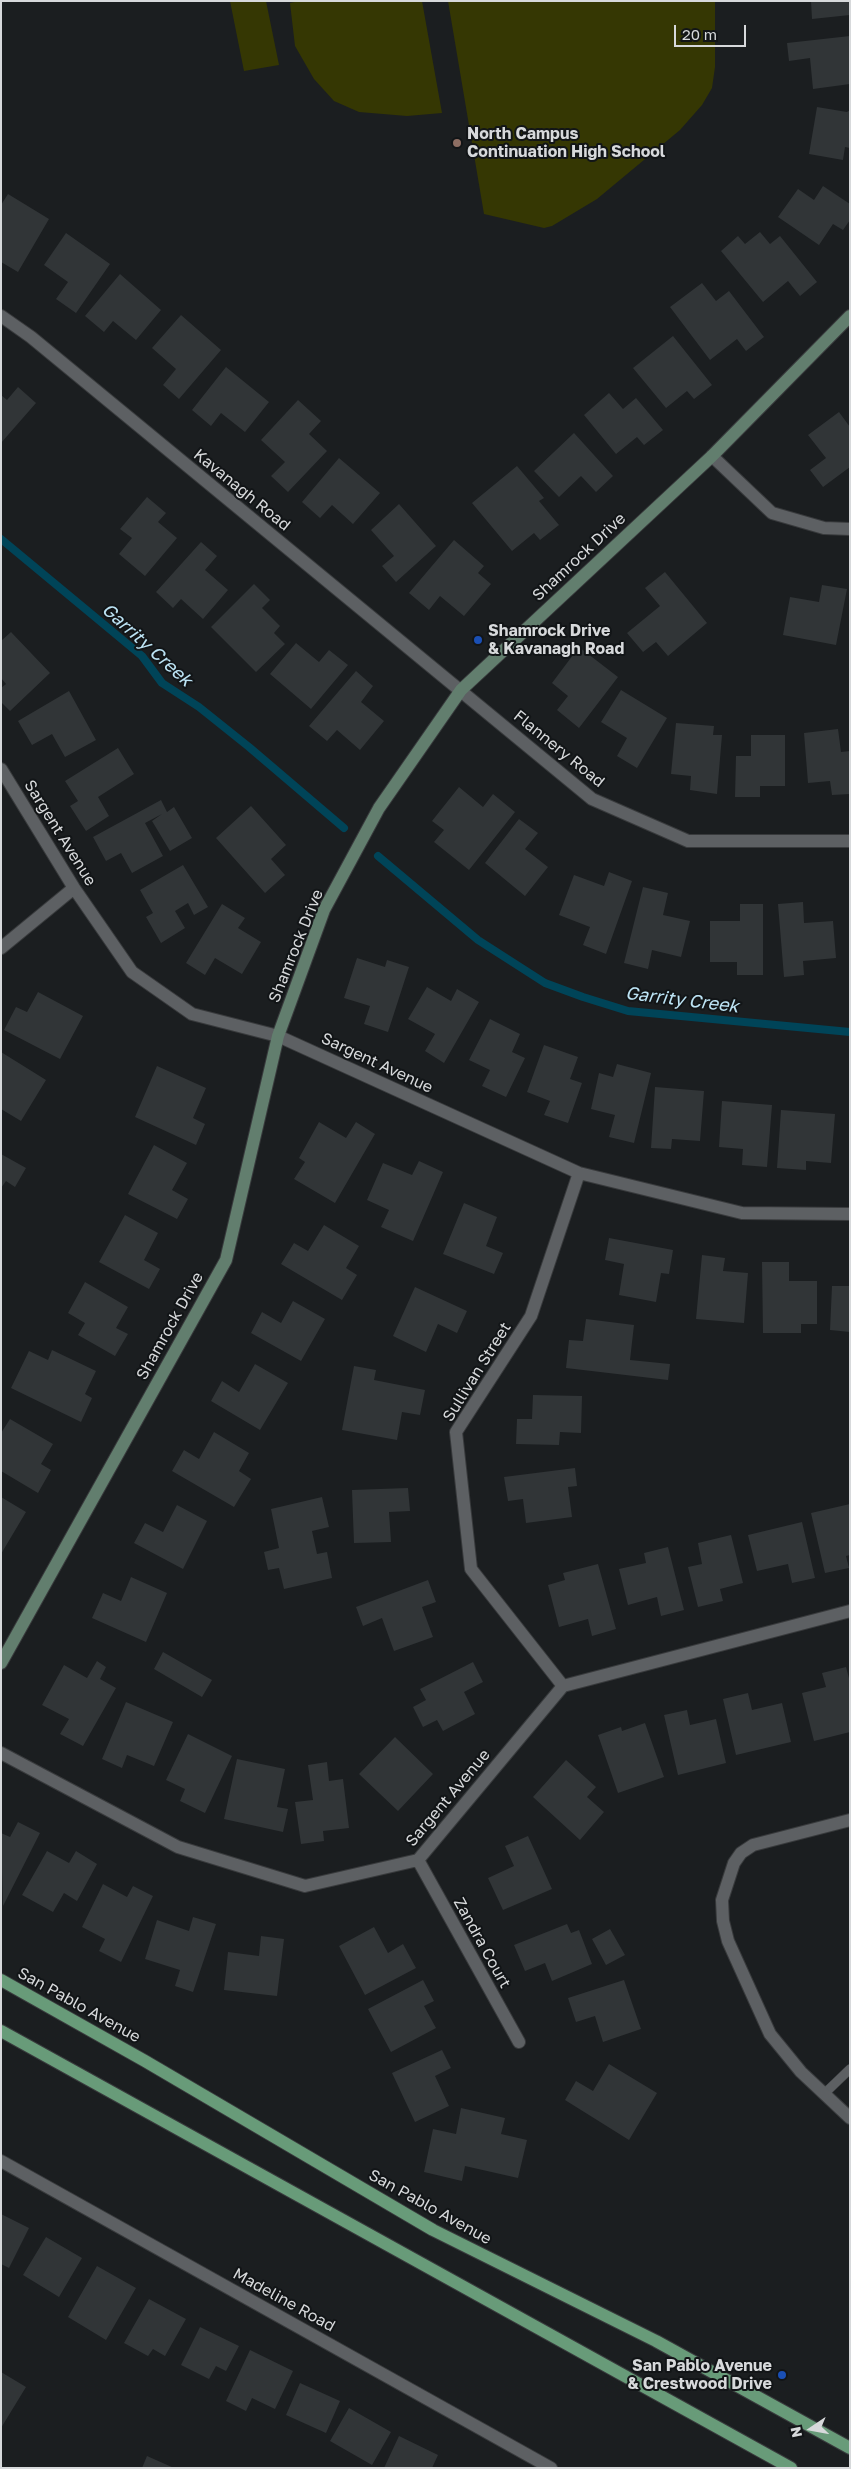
<!DOCTYPE html>
<html>
<head>
<meta charset="utf-8">
<style>
  body { margin:0 }
  #map { position:relative; width:851px; height:2469px; overflow:hidden; background:#1b1e20; font-family:"Golos Text",sans-serif }
  canvas { display:block }
  .frame { position:absolute; inset:0; border:2px solid #d7d9db; pointer-events:none }
  .north { position:absolute; left:786px; top:2404px; width:50px; height:50px; -webkit-text-stroke:4px #121517; paint-order:stroke; rotate:258deg; font-size:14px; font-weight:700; line-height:20px; text-align:center; color:#d7d9db }
  .north::after { content:''; display:block; margin:auto; width:18px; height:22px; background:#d7d9db; clip-path:polygon(50% 0,100% 100%,50% 72%,0 100%) }
  .scale { position:absolute; left:674px; top:25px; width:72px; height:22px; box-sizing:border-box; border:2px solid #d7d9db; border-top:0; padding-left:6px; font-size:15px; line-height:18px; white-space:nowrap; color:#d7d9db; -webkit-text-stroke:4px #121517; paint-order:stroke }
</style>
</head>
<body>
<div id="map">
<canvas width="851" height="2469"></canvas>
<div class="frame"></div>
<div class="north">N</div>
<div class="scale">20 m</div>
</div>
<script>
const ctx = document.querySelector('canvas').getContext('2d');
ctx.lineJoin = 'round';
function fillPath(path, color) { ctx.fillStyle = color; ctx.fill(path, 'evenodd'); }
const shape = rows => new Path2D(rows.map(r => 'M' + r).join(''));
function strokePath(path, color, width, dash) { ctx.strokeStyle = color; ctx.lineWidth = width; ctx.lineCap = dash ? 'butt' : 'round'; ctx.setLineDash(dash || []); ctx.stroke(path); }
function write(font, color, halo, rows, align = 'center') {
  ctx.font = font + ' "Golos Text",sans-serif'; ctx.lineWidth = 4; ctx.setLineDash([]); ctx.textBaseline = 'middle'; ctx.strokeStyle = halo; ctx.fillStyle = color; for (const [text, x, y, turn = 0] of rows) {
    ctx.save(); ctx.translate(x, y); ctx.rotate((+turn || 0) * Math.PI / 180); ctx.textAlign = isNaN(turn) ? turn : align; if (halo) ctx.strokeText(text, 0, 0); ctx.fillText(text, 0, 0); ctx.restore();
  }
}
const green = shape([
  [230,1,266,1,279,65,244,71],
  [299,1,422,1,442,113,407,116,359,112,334,101,314,79,295,46,290,3],
  [448,1,715,1,715,67,712,88,702,105,680,130,597,199,552,226,544,228,484,214]
]);
const stream = shape([
  [1,539,142,656,162,683,199,707,249,747,344,828],
  [378,856,478,940,545,983,583,997,628,1011,850,1032]
]);
const building = shape([
  [811,1,850,1,850,15,812,19],
  [850,36,850,84,813,89,810,58,789,61,787,43],
  [817,107,847,112,850,110,850,148,845,147,843,160,809,154],
  [823,186,850,204,850,220,843,230,833,224,819,245,778,217,798,189,814,200],
  [8,194,49,219,18,272,1,262,1,205],
  [760,232,770,244,780,236,817,282,800,296,788,281,763,302,721,251,738,236,745,244],
  [66,233,110,264,76,313,56,299,68,282,44,265],
  [120,274,161,310,136,340,113,321,104,332,85,316],
  [702,283,716,301,729,291,764,337,746,351,737,339,710,360,670,307],
  [181,315,221,350,179,399,163,385,176,369,152,348],
  [673,336,712,385,694,399,687,391,666,408,633,368],
  [226,367,269,402,245,432,221,413,211,426,192,410],
  [18,387,36,403,1,443,1,395,7,400],
  [609,393,623,409,636,398,663,430,644,445,637,437,616,454,584,415],
  [298,400,321,421,309,434,327,451,288,492,271,476,285,462,261,440],
  [839,412,850,427,850,467,823,487,810,470,826,458,808,435],
  [574,433,613,476,596,492,581,476,559,497,534,471],
  [339,458,380,493,353,524,332,505,320,518,302,502],
  [517,466,544,498,539,501,559,525,540,540,534,533,512,551,472,503],
  [147,497,166,513,158,522,177,538,145,576,119,554,132,538,120,529],
  [399,504,436,546,396,582,382,566,394,556,371,530],
  [454,540,484,566,478,573,491,584,464,616,440,596,429,610,409,593],
  [201,542,217,556,205,570,228,590,203,619,181,599,173,608,156,592],
  [665,572,707,623,668,656,656,642,643,652,627,633,660,606,645,588],
  [254,584,270,600,262,608,280,626,274,633,285,644,256,672,211,627],
  [822,585,847,589,836,645,783,635,790,597,819,602],
  [11,632,50,673,10,711,1,702,1,688,6,684,1,678,1,641],
  [296,643,319,662,329,650,348,665,311,709,270,674],
  [579,647,618,677,579,728,557,710,568,696,552,683],
  [356,671,373,686,361,702,384,721,360,750,337,730,327,741,309,726],
  [621,690,667,718,637,768,617,756,627,738,601,722],
  [69,691,96,740,65,757,52,734,32,745,18,721],
  [676,723,714,726,713,735,722,735,717,794,690,790,691,776,671,774],
  [838,729,841,752,850,751,850,794,832,795,830,781,808,783,804,733],
  [751,735,785,735,785,786,760,786,760,797,735,797,736,756,751,756],
  [118,748,134,774,98,797,109,816,86,831,70,806,78,801,65,781],
  [459,787,483,807,493,794,515,812,469,870,434,842,444,830,432,821],
  [161,800,167,812,174,807,192,838,170,851,152,821,162,814,145,823,163,856,132,873,121,853,106,861,93,837],
  [251,806,286,845,271,859,285,875,265,893,216,838],
  [519,819,538,833,525,849,548,867,525,896,485,863],
  [183,865,208,907,194,915,188,903,175,911,185,928,161,943,146,917,153,913,140,890],
  [609,872,632,881,606,954,583,945,590,927,559,915,574,875,604,886],
  [643,887,668,893,663,915,690,921,681,957,652,950,648,969,624,963],
  [803,902,804,923,833,921,836,958,803,961,804,975,784,977,778,904],
  [222,904,245,918,238,928,261,942,242,974,215,958,205,975,186,963],
  [740,904,763,904,763,975,737,975,737,962,710,962,710,921,740,921],
  [357,958,385,967,387,960,409,967,388,1032,364,1024,370,1006,344,998],
  [427,987,451,1001,457,989,479,1002,444,1063,425,1051,435,1034,408,1019],
  [38,992,83,1016,60,1059,4,1030,16,1007,27,1012],
  [490,1019,520,1034,512,1052,525,1058,506,1097,482,1086,490,1070,469,1060],
  [544,1045,578,1057,570,1079,582,1083,568,1123,544,1115,550,1101,527,1092],
  [1,1052,46,1080,21,1121,1,1109],
  [617,1064,651,1073,634,1143,609,1137,615,1115,591,1109,599,1073,613,1077],
  [157,1066,206,1088,193,1118,205,1124,196,1145,135,1117],
  [655,1087,704,1091,700,1141,672,1139,671,1149,651,1148],
  [722,1101,772,1105,767,1167,742,1165,743,1149,719,1147],
  [781,1110,835,1114,831,1163,806,1161,806,1170,777,1168],
  [319,1122,346,1138,356,1122,375,1134,335,1203,294,1179,305,1162,299,1158],
  [154,1145,187,1163,172,1190,188,1199,177,1219,128,1194],
  [1,1154,26,1168,15,1187,6,1181,1,1188],
  [419,1161,443,1172,413,1241,381,1227,389,1210,367,1200,383,1163,412,1175],
  [464,1203,497,1217,486,1246,503,1253,494,1274,443,1254],
  [125,1215,158,1233,144,1260,160,1269,149,1289,99,1262],
  [324,1225,359,1246,346,1268,357,1275,342,1300,281,1264,294,1243,308,1251],
  [609,1238,673,1250,669,1274,661,1273,656,1302,619,1295,624,1264,605,1260],
  [702,1255,725,1258,723,1271,748,1273,744,1323,696,1319],
  [762,1262,789,1262,789,1281,817,1281,817,1324,801,1324,801,1333,763,1333],
  [85,1282,128,1307,116,1328,128,1334,115,1356,78,1335,85,1323,68,1313],
  [832,1286,850,1286,850,1332,830,1330],
  [415,1287,467,1311,457,1333,438,1324,426,1352,393,1336],
  [293,1301,325,1319,301,1361,251,1333,262,1312,281,1323],
  [586,1319,634,1325,630,1360,670,1364,668,1380,566,1368,569,1340,583,1341],
  [52,1350,96,1371,85,1394,92,1398,81,1422,11,1388,29,1351,48,1360],
  [255,1364,288,1383,260,1430,211,1401,222,1381,239,1392],
  [354,1366,376,1370,374,1380,425,1390,420,1415,402,1412,397,1440,342,1430],
  [533,1395,582,1396,581,1433,560,1432,559,1445,516,1444,517,1419,532,1419],
  [10,1419,53,1444,41,1464,51,1470,38,1493,1,1471,1,1433],
  [214,1432,249,1453,239,1471,251,1479,234,1507,172,1471,184,1450,199,1459],
  [575,1468,577,1486,568,1487,572,1517,526,1523,523,1499,508,1501,504,1477],
  [408,1488,410,1511,389,1512,391,1542,354,1543,352,1490],
  [1,1497,26,1512,1,1554],
  [322,1497,329,1527,312,1531,317,1554,327,1552,332,1578,284,1589,279,1568,268,1570,264,1552,279,1548,271,1509],
  [850,1504,850,1555,846,1556,849,1568,825,1573,811,1513],
  [177,1505,207,1521,183,1569,134,1543,145,1523,163,1532],
  [802,1522,815,1578,792,1583,788,1564,757,1571,748,1535],
  [731,1535,743,1583,720,1589,723,1601,698,1607,688,1567,702,1564,698,1543],
  [668,1547,684,1610,661,1616,657,1597,628,1605,619,1569,646,1563,644,1553],
  [598,1564,616,1629,592,1636,588,1619,559,1627,548,1585,565,1580,563,1573],
  [131,1577,167,1593,146,1642,92,1618,103,1593,121,1601],
  [428,1580,436,1602,422,1607,433,1637,394,1651,382,1618,363,1626,356,1607],
  [163,1652,212,1680,202,1697,154,1669],
  [97,1661,106,1667,100,1679,116,1688,83,1746,60,1734,69,1719,42,1705,64,1665,87,1678],
  [473,1662,483,1682,464,1692,475,1714,443,1731,437,1720,423,1727,413,1707,426,1700,420,1689],
  [846,1667,850,1682,850,1732,814,1741,802,1693,826,1687,822,1673],
  [748,1693,752,1710,782,1703,791,1742,736,1755,723,1699],
  [126,1702,173,1722,154,1766,127,1755,122,1768,102,1759],
  [687,1710,690,1725,716,1719,726,1763,678,1775,664,1715],
  [645,1723,664,1777,618,1793,598,1735,621,1727,622,1731],
  [188,1734,232,1756,205,1813,180,1801,185,1789,166,1780],
  [395,1737,433,1774,398,1811,359,1774],
  [237,1759,285,1769,277,1807,288,1809,283,1832,224,1819],
  [566,1760,596,1787,587,1797,604,1812,580,1840,533,1797],
  [327,1762,329,1781,343,1779,349,1828,323,1831,324,1841,301,1844,295,1802,313,1800,308,1765],
  [18,1822,40,1833,3,1906,1,1833,10,1837],
  [528,1836,552,1889,503,1910,488,1878,514,1866,505,1846],
  [47,1851,69,1863,76,1851,97,1864,77,1901,64,1893,53,1912,22,1895],
  [103,1884,127,1897,133,1886,153,1896,121,1962,99,1951,105,1939,82,1927],
  [193,1917,216,1924,193,1992,175,1986,180,1970,145,1959,157,1920,189,1931],
  [567,1924,571,1933,579,1930,592,1964,552,1981,545,1963,525,1971,514,1945],
  [374,1927,388,1953,403,1944,416,1968,365,1995,339,1946],
  [610,1929,625,1955,606,1965,592,1939],
  [261,1936,284,1939,277,1996,224,1990,228,1952,259,1956],
  [423,1980,434,2001,424,2006,436,2028,391,2052,368,2009],
  [624,1980,641,2029,603,2042,595,2016,576,2022,568,1998],
  [442,2050,451,2068,435,2076,449,2106,415,2122,392,2073],
  [609,2064,657,2093,629,2140,565,2100,576,2081,593,2091],
  [461,2108,505,2118,501,2134,527,2140,518,2178,465,2166,462,2181,424,2172,433,2129,456,2134],
  [1,2214,29,2228,9,2268,1,2264],
  [46,2237,82,2258,59,2297,23,2275],
  [97,2266,136,2288,106,2340,68,2317],
  [149,2299,186,2319,165,2356,153,2349,148,2356,124,2343],
  [200,2327,239,2346,226,2371,216,2366,209,2379,181,2365],
  [250,2350,293,2371,275,2409,252,2398,246,2411,226,2401],
  [1,2372,26,2387,1,2428],
  [300,2383,340,2401,326,2433,286,2415],
  [349,2408,391,2432,372,2465,330,2441],
  [399,2436,438,2455,432,2468,384,2468],
  [147,2456,174,2468,142,2468]
]);
const lane = shape([
  [825,2093,850,2069]
]);
const street = shape([
  [1,316,31,337,592,799,688,841,850,841],
  [712,456,772,513,824,528,850,529],
  [1,769,74,888,132,972,192,1014,278,1036,579,1173,742,1213,850,1214],
  [1,948,74,888],
  [563,1686,471,1569,456,1432,531,1316,579,1173],
  [1,1753,178,1847,305,1886,418,1860,563,1686,850,1611],
  [850,1820,753,1845,741,1853,734,1863,722,1900,723,1921,728,1941,770,2034,801,2072,850,2118],
  [418,1860,519,2042],
  [1,2161,551,2468]
]);
const secondary = shape([
  [1,1663,226,1260,278,1036,324,910,379,808,461,690,712,456,850,316]
]);
const primary = shape([
  [1,1980,145,2061,433,2230,656,2341,850,2448],
  [1,2031,791,2468]
]);
const markers = [
  [457,143,5,"#8d6e63"],
  [478,640,5,"#1a4fb4"],
  [782,2375,5,"#1a4fb4"]
];
const poiNames = [
  ["North Campus",467,134],
  ["Continuation High School",467,152],
  ["Shamrock Drive",488,631],
  ["& Kavanagh Road",488,649],
  ["San Pablo Avenue",772,2366,"right"],
  ["& Crestwood Drive",772,2384,"right"]
];
const streetNames = [
  ["Kavanagh Road",242,490,39],
  ["Shamrock Drive",579,557,-43],
  ["Flannery Road",559,749,39],
  ["Sargent Avenue",60,833,58],
  ["Shamrock Drive",296,946,-68],
  ["Sargent Avenue",377,1063,25],
  ["Shamrock Drive",170,1326,-61],
  ["Sullivan Street",477,1372,-58],
  ["Sargent Avenue",448,1798,-50],
  ["Zandra Court",482,1943,61],
  ["San Pablo Avenue",79,2005,29],
  ["San Pablo Avenue",430,2207,29],
  ["Madeline Road",284,2300,29]
];
const waterNames = [
  ["Garrity Creek",147,645,42],
  ["Garrity Creek",682,1000,7]
];
fillPath(green, '#353703');
strokePath(stream, '#004458', 8);
fillPath(building, '#313537');
strokePath(lane, '#383a3c', 10);
strokePath(street, '#383a3c', 14);
strokePath(secondary, '#383a3c', 14);
strokePath(primary, '#383a3c', 14);
strokePath(lane, '#5d6063', 9);
strokePath(street, '#5d6063', 12);
strokePath(secondary, '#627e6e', 12);
strokePath(primary, '#689b79', 12);
for (const [x, y, r, color] of markers) { const dot = new Path2D(); dot.arc(x, y, r, 0, 2 * Math.PI); ctx.fillStyle = color; ctx.fill(dot); strokePath(dot, '#121517', 2); }
write('bold 16px', '#d7d9db', '#121517', poiNames, 'left');
write('16px', '#d7d9db', '#121517', streetNames);
write('italic 18px', '#bde4f5', '#121517', waterNames);
</script>
</body>
</html>
